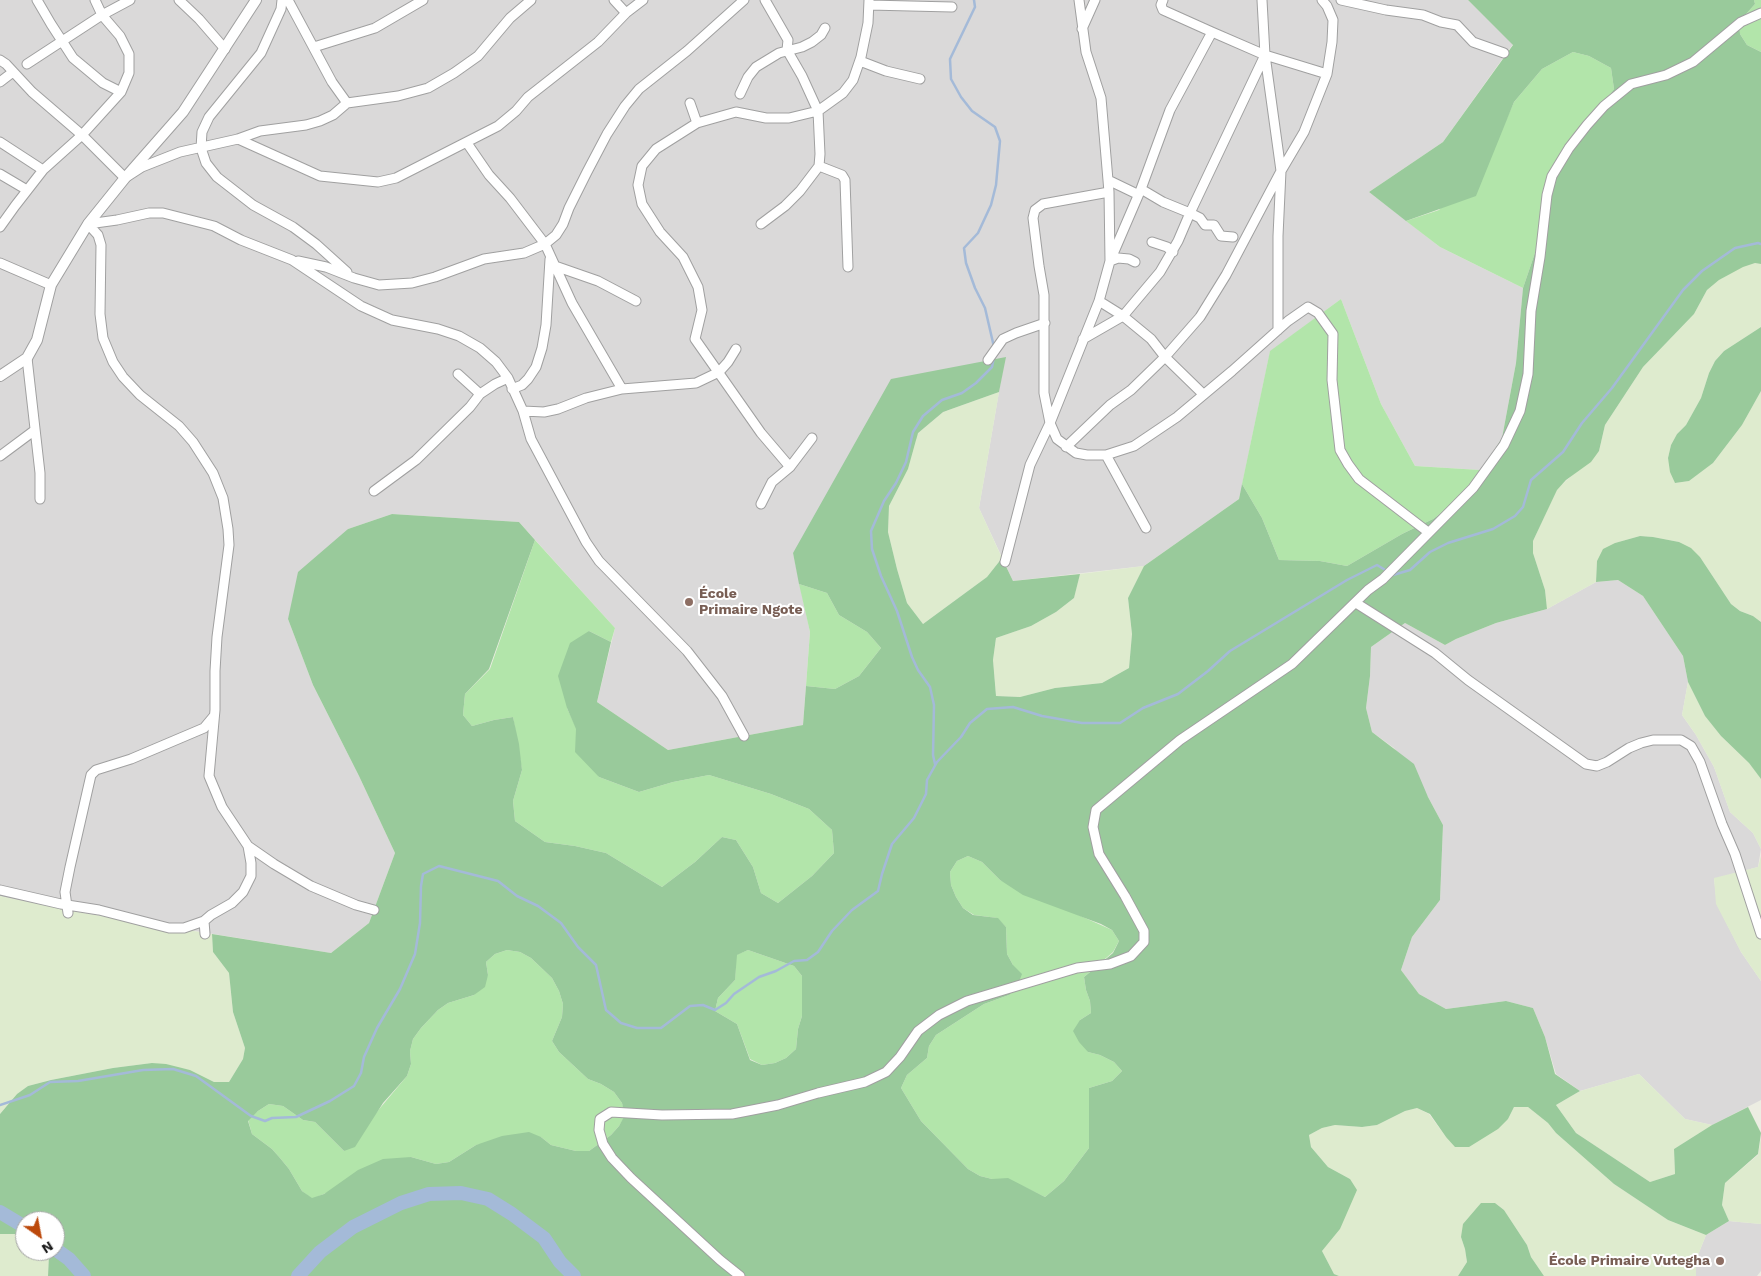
<!DOCTYPE html>
<html>
<head>
<meta charset="utf-8">
<style>
  body { margin:0 }
  #map { position:relative; width:1761px; height:1276px; overflow:hidden; background:#ecede2; font-family:"Work Sans",sans-serif }
  canvas { display:block }
  .north { position:absolute; left:15px; top:1211px; width:50px; height:50px; box-sizing:border-box; background:#fff; border:1px solid #a4a4a4; border-radius:50%; rotate:147deg; font-size:14px; font-weight:700; line-height:20px; text-align:center; color:#1c1c1c }
  .north::after { content:''; display:block; margin:auto; width:18px; height:22px; background:#bc490b; clip-path:polygon(50% 0,100% 100%,50% 72%,0 100%) }
</style>
</head>
<body>
<div id="map">
<canvas width="1761" height="1276"></canvas>
<div class="north">N</div>
</div>
<script>
const ctx = document.querySelector('canvas').getContext('2d');
ctx.lineJoin = 'round';
function fillPath(path, color) { ctx.fillStyle = color; ctx.fill(path, 'evenodd'); }
const shape = rows => new Path2D(rows.map(r => 'M' + r).join(''));
function strokePath(path, color, width, dash) { ctx.strokeStyle = color; ctx.lineWidth = width; ctx.lineCap = dash ? 'butt' : 'round'; ctx.setLineDash(dash || []); ctx.stroke(path); }
function write(font, color, halo, rows, align = 'center') {
  ctx.font = font + ' "Work Sans",sans-serif'; ctx.lineWidth = 4; ctx.setLineDash([]); ctx.textBaseline = 'middle'; ctx.strokeStyle = halo; ctx.fillStyle = color; for (const [text, x, y, turn = 0] of rows) {
    ctx.save(); ctx.translate(x, y); ctx.rotate((+turn || 0) * Math.PI / 180); ctx.textAlign = isNaN(turn) ? turn : align; if (halo) ctx.strokeText(text, 0, 0); ctx.fillText(text, 0, 0); ctx.restore();
  }
}
const residential = shape([
  [0,0,1468,0,1513,44,1443,142,1369,192,1440,247,1523,288,1516,363,1502,438,1480,470,1415,466,1381,404,1341,299,1270,352,1239,499,1144,566,1013,581,979,508,1005,357,793,553,810,632,803,725,668,750,597,702,615,628,519,522,392,514,348,529,288,619,313,685,359,776,395,853,369,923,331,953,71,911,0,896],
  [1618,580,1643,596,1683,656,1688,682,1682,715,1696,735,1714,767,1730,812,1753,833,1761,849,1758,867,1714,879,1717,904,1741,952,1761,981,1761,1100,1712,1125,1685,1119,1639,1074,1580,1091,1556,1074,1545,1037,1533,1008,1506,1001,1446,1009,1419,994,1401,970,1412,937,1440,900,1443,825,1428,797,1394,748,1372,732,1366,708,1370,676,1371,647,1405,623,1445,645,1456,639,1496,623,1547,609,1596,582],
  [1729,1221,1761,1224,1761,1271,1757,1276,1696,1276,1696,1260,1706,1235]
]);
const farmland = shape([
  [1755,263,1761,264,1761,327,1724,351,1715,361,1709,373,1701,398,1686,425,1677,434,1671,445,1668,458,1675,483,1689,481,1713,463,1742,425,1761,391,1761,622,1753,616,1740,611,1731,604,1700,557,1679,542,1653,537,1640,536,1615,543,1597,561,1596,582,1547,609,1545,590,1533,553,1533,541,1557,489,1599,451,1605,425,1643,367,1694,314,1707,290,1719,280,1743,266],
  [999,392,979,508,1002,558,987,577,923,624,907,603,897,569,888,532,889,506,908,469,918,433,943,412],
  [1144,566,1128,598,1132,634,1129,668,1102,683,1055,688,1020,697,996,696,993,660,996,638,1031,626,1056,612,1074,598,1080,574],
  [1688,682,1705,716,1721,736,1749,763,1761,779,1761,849,1753,833,1730,812,1714,767,1696,735,1682,715],
  [1761,856,1761,981,1741,952,1716,904,1714,878,1758,867],
  [0,896,71,911,212,934,213,952,229,973,233,1012,245,1048,243,1059,229,1082,214,1082,190,1070,152,1063,113,1068,51,1080,28,1086,17,1094,0,1114],
  [1639,1074,1685,1119,1712,1125,1674,1149,1675,1174,1650,1182,1576,1133,1556,1105,1580,1091],
  [1514,1107,1528,1107,1548,1123,1556,1133,1614,1184,1668,1220,1706,1235,1696,1260,1696,1276,1544,1276,1531,1257,1527,1245,1504,1210,1495,1203,1481,1203,1461,1237,1465,1249,1467,1262,1458,1276,1339,1276,1334,1274,1322,1251,1340,1229,1350,1179,1328,1167,1311,1147,1309,1135,1322,1128,1335,1125,1362,1127,1377,1125,1405,1111,1417,1108,1429,1114,1446,1137,1508,1119],
  [1761,1137,1761,1224,1729,1221,1722,1205,1725,1183,1758,1155],
  [0,1234,16,1234,25,1237,25,1251,46,1251,49,1254,48,1276,0,1276]
]);
const grass = shape([
  [1754,0,1761,0,1761,52,1747,45,1740,34,1739,22,1755,4],
  [1573,52,1589,56,1611,68,1614,89,1586,128,1541,235,1523,288,1440,247,1406,221,1439,210,1503,127,1514,102,1542,69],
  [1341,299,1381,404,1415,466,1480,470,1466,495,1433,519,1402,534,1347,566,1320,561,1279,560,1262,518,1242,484,1270,351],
  [535,540,615,628,611,642,589,631,567,708,599,777,639,792,673,782,709,775,771,794,809,809,832,830,834,853,812,876,778,903,761,893,753,867,736,840,722,837,695,862,662,887,606,853,575,846,545,842,515,821,513,801,522,770,513,717,494,720,472,726,463,715,465,694,490,669],
  [799,584,827,593,839,615,867,632,881,648,859,676,835,689,806,686,810,632],
  [968,856,982,862,1000,880,1112,930,1119,941,1113,952,1084,977,1086,990,1090,1001,1091,1013,1080,1020,1088,1052,1100,1055,1114,1062,1122,1071,1112,1081,1089,1088,1089,1148,1064,1181,1045,1197,1008,1179,992,1179,980,1176,968,1169,921,1121,901,1088,907,1075,927,1058,929,1046,936,1035,984,1004,1009,995,1013,965,1007,954,1006,927,997,918,974,915,963,908,956,897,951,885,950,872,957,861],
  [507,950,520,952,531,958,552,978,559,991,563,1004,562,1017,552,1041,559,1052,588,1079,601,1084,614,1092,622,1103,626,1115,619,1126,611,1135,589,1151,576,1151,551,1145,541,1137,476,1145,449,1162,436,1164,411,1157,312,1199,302,1191,289,1169,280,1158,272,1149,252,1134,248,1120,258,1111,269,1104,283,1106,303,1120,315,1122,344,1151,407,1076,411,1064,410,1051,413,1039,421,1028,438,1010,448,1003,474,995,488,975,486,962,495,954],
  [748,950,794,966,802,976,802,1016,798,1029,796,1049,786,1058,775,1063,762,1065,750,1059,737,1024,715,1011,718,998,735,980,736,955]
]);
const forest = shape([
  [1468,0,1754,0,1755,4,1739,22,1740,34,1747,45,1761,52,1761,264,1755,263,1743,267,1719,280,1707,290,1694,314,1643,367,1605,425,1599,451,1591,462,1566,480,1557,490,1533,541,1533,553,1545,590,1547,609,1496,623,1456,639,1445,645,1405,623,1371,647,1370,676,1366,708,1372,732,1414,764,1428,797,1443,825,1440,900,1412,937,1401,970,1419,994,1446,1009,1506,1001,1533,1008,1545,1037,1555,1074,1580,1091,1556,1105,1576,1133,1650,1182,1675,1174,1674,1149,1712,1125,1748,1107,1761,1133,1758,1154,1725,1183,1722,1205,1729,1221,1706,1235,1668,1220,1614,1184,1556,1133,1548,1123,1528,1107,1514,1107,1508,1119,1498,1129,1469,1147,1455,1147,1446,1137,1430,1114,1417,1108,1405,1111,1377,1125,1362,1127,1335,1125,1322,1128,1309,1135,1311,1147,1328,1167,1350,1179,1357,1190,1340,1229,1322,1251,1334,1274,1339,1276,48,1276,49,1255,46,1251,55,1251,55,1221,25,1221,25,1237,16,1234,0,1234,0,1114,17,1094,28,1086,51,1080,113,1068,152,1063,166,1064,190,1070,214,1082,229,1082,243,1059,245,1048,233,1012,229,973,213,952,212,934,331,953,369,923,395,853,359,776,313,685,288,619,298,572,348,529,392,514,519,522,535,540,489,669,465,694,463,715,472,726,494,720,513,717,519,744,522,770,513,801,515,821,545,842,575,846,606,853,662,887,695,862,722,837,736,840,753,867,761,893,778,903,812,876,834,853,832,830,809,809,771,794,709,775,673,782,639,792,599,777,575,752,576,729,567,708,558,676,570,643,589,631,611,642,597,702,668,750,803,725,806,686,835,689,859,676,881,648,867,632,839,615,827,593,799,584,793,553,891,379,1006,357,999,392,943,412,918,433,908,469,889,506,888,532,897,569,907,603,923,624,987,577,1002,558,1013,581,1080,574,1074,598,1056,612,1031,626,996,638,993,660,996,696,1020,697,1055,688,1102,683,1129,668,1132,634,1128,598,1144,566,1239,499,1242,484,1262,518,1279,560,1320,561,1347,566,1402,534,1433,519,1466,495,1502,438,1516,363,1523,288,1541,235,1551,184,1586,128,1614,89,1611,68,1589,56,1573,52,1542,69,1514,102,1476,196,1406,221,1369,192,1443,142,1513,45],
  [968,856,982,862,1000,880,1023,895,1101,924,1112,930,1119,941,1113,953,1084,977,1086,990,1090,1001,1091,1013,1080,1020,1073,1031,1079,1042,1088,1052,1100,1055,1114,1062,1122,1071,1112,1081,1089,1088,1089,1148,1064,1181,1045,1197,1008,1178,992,1179,980,1176,968,1169,921,1121,901,1088,907,1075,927,1058,929,1046,936,1035,984,1004,1009,995,1017,987,1022,974,1013,965,1007,954,1006,927,998,918,973,915,963,908,956,897,951,885,950,872,957,861],
  [507,950,520,952,531,958,552,978,559,991,563,1004,562,1017,552,1041,559,1052,588,1079,601,1084,614,1092,622,1103,625,1115,619,1126,611,1135,589,1151,576,1151,551,1145,541,1137,529,1132,502,1136,476,1145,449,1162,436,1164,411,1157,383,1159,358,1170,324,1194,312,1198,302,1191,289,1169,280,1158,272,1149,252,1134,248,1121,258,1111,269,1104,283,1106,303,1120,315,1122,344,1151,355,1147,383,1103,407,1076,411,1064,410,1051,413,1039,421,1028,438,1010,448,1003,474,995,485,987,488,975,486,962,495,954],
  [748,950,794,966,802,976,802,1016,798,1029,796,1049,786,1058,775,1063,762,1065,750,1060,737,1024,715,1011,718,998,735,980,737,955],
  [1761,327,1761,391,1742,425,1713,463,1689,481,1675,483,1670,472,1668,458,1671,445,1677,434,1686,425,1701,398,1709,373,1715,361,1724,351],
  [1640,536,1653,537,1679,542,1691,548,1700,557,1731,604,1740,611,1753,616,1761,622,1761,779,1749,763,1721,736,1705,716,1688,682,1683,656,1643,596,1618,580,1596,582,1597,561,1603,549,1615,543],
  [1481,1203,1495,1203,1504,1210,1527,1245,1531,1257,1544,1276,1458,1276,1467,1262,1465,1249,1461,1237,1463,1224]
]);
const stream = shape([
  [974,0,975,7,950,59,951,79,961,97,972,111,995,127,1000,141,996,185,991,205,978,233,964,248,966,263,975,288,985,308,994,347],
  [1391,574,1393,575,1410,570,1430,552,1448,543,1493,529,1515,516,1523,507,1531,480,1563,452,1582,423,1612,388,1683,290,1702,271,1735,248,1758,243,1761,244],
  [935,764,933,755,934,705,930,687,918,670,912,657,897,611,881,576,872,549,871,531,884,501,896,483,906,462,913,432,923,416,942,400,962,393,976,383,992,367,994,357],
  [0,1105,30,1095,50,1082,78,1081,143,1070,173,1069,196,1076,251,1116,265,1121,272,1118,296,1117,330,1101,354,1086,361,1073,364,1057,377,1028,400,989,415,954,420,923,421,886,423,874,439,866,498,881,517,896,538,906,561,923,578,947,596,965,606,1010,621,1023,637,1028,661,1028,690,1006,703,1005,715,1010,726,1003,734,994,759,977,776,971,794,961,807,960,818,952,832,931,852,910,878,891,882,874,892,844,914,818,926,794,927,780,937,762,961,737,970,723,987,709,1013,707,1042,716,1082,723,1120,723,1143,708,1178,694,1208,671,1230,651,1347,580,1377,565,1387,571]
]);
const river = shape([
  [0,1212,25,1227],
  [55,1249,69,1259,84,1276],
  [298,1276,320,1252,353,1227,401,1203,429,1194,461,1193,488,1199,512,1214,544,1238,560,1262,574,1276]
]);
const minor = shape([
  [37,0,51,24,73,58,103,83,121,92],
  [179,0,199,19,225,49],
  [282,0,281,9,261,53,209,117,202,132,201,148,206,163,217,177,253,205,293,227,316,244,347,272],
  [288,0,332,82,347,103],
  [614,0,626,13],
  [1079,0,1086,52,1101,98,1109,192,1110,261,1099,301,1050,423,1057,439,1076,453,1087,455,1106,455,1134,446,1177,417,1232,371,1288,321,1308,307,1318,313,1333,334,1332,380,1340,450,1348,464,1359,479,1428,532],
  [1163,0,1161,5,1163,10,1212,32,1265,55,1327,74],
  [1262,0,1265,55,1281,171,1278,236,1278,330],
  [1341,0,1386,10,1423,15,1441,22,1457,25,1473,42,1504,53],
  [869,5,952,7],
  [1082,29,1095,0],
  [314,47,375,28,423,0],
  [0,60,6,64,32,92,82,135,125,178,142,167,180,152,238,139,260,131,306,125,320,121,333,115,347,103,398,96,428,88,454,73,478,56,510,18,531,0],
  [860,61,886,71,920,79],
  [27,64,102,15,130,0],
  [0,82,13,72],
  [740,94,748,77,756,67,779,53,802,47,812,42,821,35,825,28],
  [690,103,697,123],
  [238,139,320,176,378,182,396,178,498,126,516,111,528,97,598,42,626,13,643,0],
  [0,142,43,170],
  [467,143,489,175,510,198,545,244,572,303,622,389],
  [819,166,842,175,845,180,848,267],
  [0,174,27,190],
  [1108,180,1137,194],
  [1141,189,1163,202,1190,213,1200,218,1205,225,1214,225,1221,236,1233,237],
  [88,224,117,220,149,213,163,213,214,226,241,240,292,260,361,306,392,320,438,329,459,336,480,348,496,362,508,378,523,411,531,439,586,542,599,561,687,651,722,696,744,736],
  [88,224,98,235,101,245,100,314,103,338,113,362,123,377,140,395,179,426,193,442,213,473,223,498,228,529,229,545,217,637,215,671,215,710,209,776,222,807,248,846,251,863,251,876,243,892,232,903,211,915,204,921,205,934],
  [761,224,785,206,800,191,819,166,820,154,818,111,802,76,787,50,788,40,765,0],
  [0,227,15,206,43,170,82,135,121,92,129,73,129,54,120,36,102,15,95,0],
  [1152,242,1167,247,1173,252],
  [298,261,326,267,354,278,379,285,412,283,435,277,484,259,524,253,545,244,556,235,563,224,569,208,587,172,607,134,625,106,639,89,687,51,744,0],
  [1135,262,1129,259,1118,258,1110,261,1141,189,1170,110,1212,32],
  [0,263,51,285],
  [555,266,598,281,636,301],
  [1099,301,1123,316,1151,339,1165,357,1203,394],
  [1083,339,1123,316,1160,272,1178,241,1190,213,1265,55],
  [27,358,40,473,40,499],
  [988,360,1003,339,1016,333,1045,323],
  [458,374,480,394],
  [512,389,522,385,528,379,536,367,542,348,546,325,550,259],
  [523,411,544,412,558,409,586,398,622,389,696,383,719,372,728,362,736,349],
  [1066,447,1110,405,1131,390,1165,357,1200,317,1226,275,1281,171,1304,132,1327,74,1332,42,1333,20,1327,6,1322,0],
  [1106,455,1146,528],
  [0,456,35,430],
  [790,467,761,433,695,339,702,310,698,287,683,257,660,232,642,204,638,185,642,166,656,149,697,123,736,112,766,118,789,118,818,111,843,93,853,80,861,57,868,23,869,0],
  [374,491,416,460,470,407,480,394,495,384,508,378],
  [761,504,772,482,790,467,812,438],
  [1005,562,1030,465,1050,423,1044,393,1044,295,1039,266,1033,218,1035,210,1043,204,1109,192],
  [1356,603,1435,653,1468,680,1586,764,1597,766,1607,762,1629,748,1641,743,1653,740,1681,740,1691,746,1700,762,1722,824,1735,854,1761,934],
  [248,846,274,864,311,886,356,905,374,910],
  [0,890,61,904,99,910,169,928,184,928,204,921],
  [68,913,65,892,70,867,91,775,96,770,131,759,204,728,214,716],
  [740,1276,720,1260,631,1178,612,1158,603,1144,599,1130,600,1119,611,1112,662,1115,732,1114,778,1105,818,1093,865,1082,886,1072,900,1057,918,1031,939,1015,967,1001,1077,968,1110,964,1131,956,1144,942,1144,931,1125,896,1099,854,1093,827,1096,810,1180,740,1292,664,1368,590,1383,579,1473,488,1504,445,1520,411,1528,374,1531,311,1540,257,1547,195,1552,176,1569,148,1587,125,1604,106,1631,84,1666,75,1693,62,1741,22,1761,13]
]);
const tertiary = shape([
  [0,376,27,358,37,340,51,285,88,224,125,178,183,112,256,0]
]);
const markers = [
  [689,602,5,"#8d6e63"],
  [1720,1261,5,"#8d6e63"]
];
const educationNames = [
  ["École",699,594],
  ["Primaire Ngote",699,610],
  ["École Primaire Vutegha",1710,1261,"right"]
];
fillPath(residential, '#dad9d9');
fillPath(farmland, '#deebce');
fillPath(grass, '#b2e5aa');
fillPath(forest, '#99ca9b');
strokePath(stream, '#a4bad8', 2.5);
strokePath(river, '#a4bad8', 14);
strokePath(minor, '#a0a0a0', 11);
strokePath(tertiary, '#a0a0a0', 12);
strokePath(minor, '#fff', 9);
strokePath(tertiary, '#fff', 10);
for (const [x, y, r, color] of markers) { const dot = new Path2D(); dot.arc(x, y, r, 0, 2 * Math.PI); ctx.fillStyle = color; ctx.fill(dot); strokePath(dot, '#fff', 2); }
write('bold 14px', '#785e54', '#fff', educationNames, 'left');
</script>
</body>
</html>
